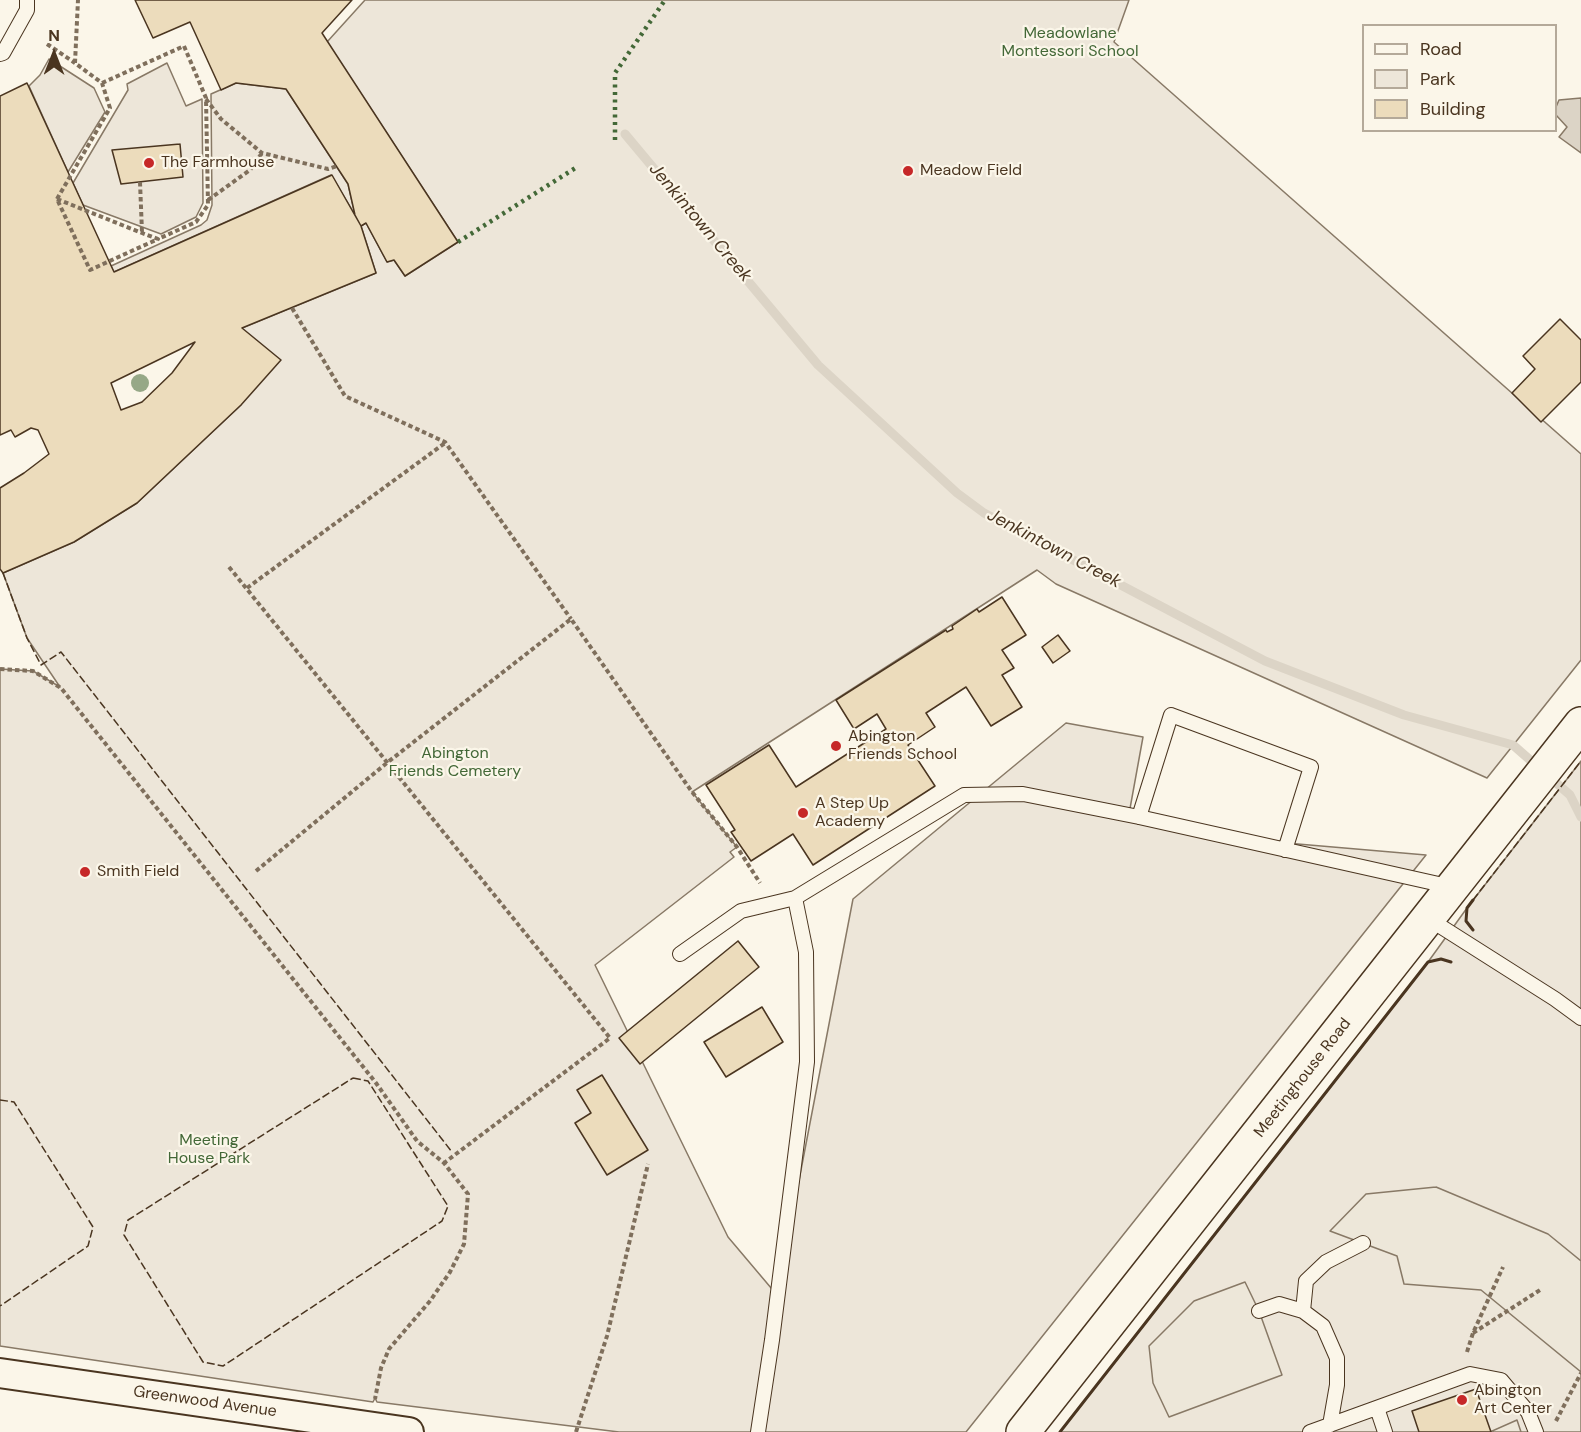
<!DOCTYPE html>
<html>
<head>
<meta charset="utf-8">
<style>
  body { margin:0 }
  #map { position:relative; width:1581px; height:1432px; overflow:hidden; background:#fbf6e9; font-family:"DM Sans",sans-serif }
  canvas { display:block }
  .legend { position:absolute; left:1362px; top:24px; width:195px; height:108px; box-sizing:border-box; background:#fbf6e9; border:2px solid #b4a999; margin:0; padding:8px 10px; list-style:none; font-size:18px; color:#4a3520 }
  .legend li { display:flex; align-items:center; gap:12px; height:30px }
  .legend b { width:30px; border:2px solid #b4a999 }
  .north { position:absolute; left:24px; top:24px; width:60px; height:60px; -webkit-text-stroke:4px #fbf6e9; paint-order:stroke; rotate:0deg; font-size:16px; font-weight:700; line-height:24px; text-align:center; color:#4a3520 }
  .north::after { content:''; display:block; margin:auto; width:21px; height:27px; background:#4a3520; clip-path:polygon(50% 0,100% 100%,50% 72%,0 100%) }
</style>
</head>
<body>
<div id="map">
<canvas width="1581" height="1432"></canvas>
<ul class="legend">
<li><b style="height:8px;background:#fbf6e9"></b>Road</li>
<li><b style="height:16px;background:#ede6d9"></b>Park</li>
<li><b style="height:16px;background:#ecdcbc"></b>Building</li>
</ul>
<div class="north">N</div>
</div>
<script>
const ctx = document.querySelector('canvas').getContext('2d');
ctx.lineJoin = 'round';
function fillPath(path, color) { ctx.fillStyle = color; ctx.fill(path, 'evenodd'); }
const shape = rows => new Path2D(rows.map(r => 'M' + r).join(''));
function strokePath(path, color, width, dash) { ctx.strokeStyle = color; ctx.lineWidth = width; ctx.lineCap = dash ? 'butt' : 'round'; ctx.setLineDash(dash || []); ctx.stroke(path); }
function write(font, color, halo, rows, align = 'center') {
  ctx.font = font + ' "DM Sans",sans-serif'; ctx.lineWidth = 4.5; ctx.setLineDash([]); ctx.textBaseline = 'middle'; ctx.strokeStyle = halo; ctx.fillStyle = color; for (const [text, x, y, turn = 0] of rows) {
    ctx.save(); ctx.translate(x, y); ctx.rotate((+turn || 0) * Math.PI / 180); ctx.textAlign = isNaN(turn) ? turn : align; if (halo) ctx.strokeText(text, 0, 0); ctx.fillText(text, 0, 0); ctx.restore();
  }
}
const green = shape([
  [365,0,1129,0,1114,42,1581,454,1581,660,1487,778,1056,584,1037,570,692,792,737,847,730,852,734,857,595,965,728,1237,777,1295,853,899,1066,723,1143,737,1129,814,1263,841,1426,855,966,1432,619,1432,377,1402,375,1398,373,1402,0,1346,0,669,33,671,60,687,27,638,3,573,74,542,137,503,241,405,242,328,376,273,361,226,366,223,387,262,394,260,405,276,458,242,327,42,365,0],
  [49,59,94,88,105,112,68,172,29,86,40,75,49,59],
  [167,63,186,106,202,99,203,203,196,217,161,234,83,205,73,183,128,90,127,84,167,63],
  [236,83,286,89,348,184,355,215,331,175,114,272,111,266,201,225,207,220,212,205,211,94,236,83],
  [1581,761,1581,1432,1060,1432,1428,962,1467,908,1581,761]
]);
const parking = shape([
  [1436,1187,1548,1234,1581,1261,1581,1372,1481,1290,1404,1284,1397,1256,1330,1231,1366,1194,1436,1187],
  [1245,1282,1259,1311,1282,1375,1169,1417,1153,1383,1149,1346,1194,1301,1245,1282],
  [1517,1420,1521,1432,1490,1432,1517,1420]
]);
const water = shape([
  [1581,98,1581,153,1559,137,1567,127,1556,115,1556,107,1559,100,1581,98]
]);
const stream = shape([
  [625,134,818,365,957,493,984,513,1265,661,1404,715,1513,745,1570,795,1581,817]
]);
const building = shape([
  [135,0,352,0,322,33,458,242,405,276,394,260,387,262,366,223,361,226,355,215,348,184,286,89,236,83,221,90,190,22,153,38,135,0],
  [27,83,114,272,332,175,361,226,376,273,242,328,281,360,241,405,137,503,74,542,3,573,0,569,0,488,24,473,49,454,38,430,31,428,15,437,11,430,0,435,0,96,27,83],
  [195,342,172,373,142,402,121,410,111,383,195,342],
  [180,144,183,177,121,184,112,150,180,144],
  [1560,319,1581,340,1581,382,1541,422,1512,393,1535,369,1523,356,1560,319],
  [1002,597,1026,635,1002,650,1014,668,1002,675,1022,707,991,726,966,687,926,713,935,727,908,745,935,786,813,865,793,834,751,861,731,832,735,830,706,785,769,745,796,787,886,729,877,714,854,729,836,700,946,630,947,632,953,629,952,626,977,609,979,612,1002,597],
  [1058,635,1070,651,1053,663,1042,647,1058,635],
  [738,941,759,967,640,1064,619,1038,738,941],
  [762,1007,783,1042,726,1077,704,1042,762,1007],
  [602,1075,648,1150,607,1175,575,1123,591,1113,577,1090,602,1075],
  [1476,1389,1491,1432,1419,1432,1412,1411,1476,1389]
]);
const path = shape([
  [47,44,75,63],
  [102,83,184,46,206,98,208,205,196,222,158,239],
  [206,99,221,119,262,153,328,169,337,166],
  [140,182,142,232],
  [57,199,142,233,158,239,90,270,57,199],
  [57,199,110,108,102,83,75,63,78,0],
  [208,200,250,170,262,153],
  [292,308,345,396,445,442,571,619],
  [229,567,610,1038,444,1163],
  [247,588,445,443],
  [0,669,33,671,61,688,376,1083,417,1141,444,1163,468,1194,464,1244,450,1272,430,1301,389,1349,381,1368,375,1399],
  [256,871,388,762,571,619,692,792,737,847,760,883],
  [1473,1333,1540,1290],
  [1467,1352,1473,1333,1503,1267],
  [1556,1421,1581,1373],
  [576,1432,607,1336,648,1164]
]);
const lane = shape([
  [0,54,3,53,27,10,27,0],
  [1139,817,1171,715,1311,767,1285,850],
  [1429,919,1555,999,1581,1018],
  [680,954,741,911,795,898],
  [1259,1311,1279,1304,1303,1311,1323,1326,1337,1358,1337,1385,1330,1425],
  [1303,1311,1306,1281,1326,1262,1363,1243],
  [1377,1408,1385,1432],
  [758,1432,772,1340,807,1062,806,952,795,898,964,795,1023,794,1139,817,1452,887],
  [1310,1432,1470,1374,1501,1380,1528,1412,1536,1432]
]);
const street = shape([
  [0,1373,409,1432]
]);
const secondary = shape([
  [1023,1432,1581,724]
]);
const hedge = shape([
  [615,140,615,73,665,0],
  [458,242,577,167]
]);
const fence = shape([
  [3,573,27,638,41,665,61,652,452,1152],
  [1473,900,1581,761],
  [353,1078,368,1081,448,1206,442,1221,223,1366,203,1362,124,1235,128,1220,353,1078],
  [0,1100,14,1102,93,1227,88,1246,0,1306]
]);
const wall = shape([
  [1473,930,1466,921,1467,908,1473,900],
  [1060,1432,1428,962,1441,959,1451,962]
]);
const trees = [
  [140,383]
];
const markers = [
  [149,163,6,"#c62828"],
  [908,171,6,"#c62828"],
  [836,746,6,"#c62828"],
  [803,813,6,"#c62828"],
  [85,872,6,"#c62828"],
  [1462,1400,6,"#c62828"]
];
const parkNames = [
  ["Meadowlane",1070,34],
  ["Montessori School",1070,52],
  ["Abington",455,754],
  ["Friends Cemetery",455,772],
  ["Meeting",209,1141],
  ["House Park",209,1159]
];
const poiNames = [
  ["The Farmhouse",161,163],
  ["Meadow Field",920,171],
  ["Abington",848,737],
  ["Friends School",848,755],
  ["A Step Up",815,804],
  ["Academy",815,822],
  ["Smith Field",97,872],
  ["Abington",1474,1391],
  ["Art Center",1474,1409]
];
const streetNames = [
  ["Meetinghouse Road",1303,1078,-52],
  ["Greenwood Avenue",205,1402,8]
];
const waterNames = [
  ["Jenkintown Creek",700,223,50],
  ["Jenkintown Creek",1054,549,28]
];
fillPath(green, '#ede6d9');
strokePath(green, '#887966', 1.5);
fillPath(parking, '#ede7d9');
strokePath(parking, '#887966', 1.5);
fillPath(water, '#dcd4c6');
strokePath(water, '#887966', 1.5);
strokePath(stream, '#dcd4c6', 9);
fillPath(building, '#ecdcbc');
strokePath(building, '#4a3520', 1.5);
strokePath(lane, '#4a3520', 16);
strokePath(street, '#4a3520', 32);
strokePath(secondary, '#4a3520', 36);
strokePath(path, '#7f6f5c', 4, [4.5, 3]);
strokePath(lane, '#fbf6e9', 14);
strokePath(street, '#fbf6e9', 28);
strokePath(secondary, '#fbf6e9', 33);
strokePath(hedge, '#436837', 4.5, [3, 4.5]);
strokePath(fence, '#4a3520', 1.5, [8, 3]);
strokePath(wall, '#4a3520', 3);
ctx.fillStyle = '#96a887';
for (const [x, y] of trees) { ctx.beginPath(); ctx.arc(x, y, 9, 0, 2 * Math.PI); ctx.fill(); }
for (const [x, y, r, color] of markers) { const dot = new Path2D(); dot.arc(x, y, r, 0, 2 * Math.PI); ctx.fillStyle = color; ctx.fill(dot); strokePath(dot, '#fbf6e9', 2); }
write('16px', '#436837', '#fbf6e9', parkNames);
write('16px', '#4a3520', '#fbf6e9', poiNames, 'left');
write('16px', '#4a3520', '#fbf6e9', streetNames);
write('italic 18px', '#4a3520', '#fbf6e9', waterNames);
</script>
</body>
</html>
